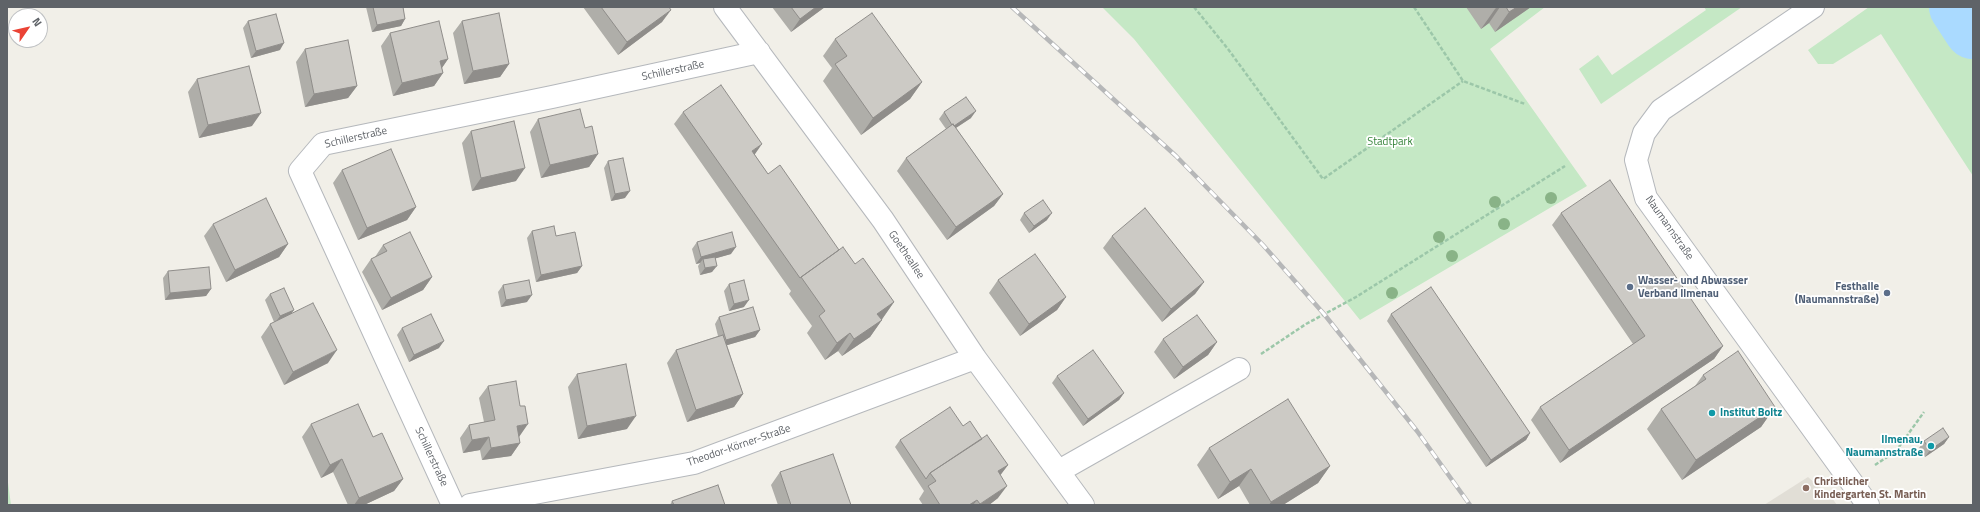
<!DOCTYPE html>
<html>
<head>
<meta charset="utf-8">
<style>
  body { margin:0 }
  #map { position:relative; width:1980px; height:512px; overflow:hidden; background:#f1efe8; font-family:"Titillium Web",sans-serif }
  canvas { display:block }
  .frame { position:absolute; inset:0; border:8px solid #5f6368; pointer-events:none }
  .north { position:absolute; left:8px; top:8px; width:40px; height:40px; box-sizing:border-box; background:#fff; border:1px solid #bfc1c3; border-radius:50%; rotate:56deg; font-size:11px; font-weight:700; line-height:16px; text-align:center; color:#5f6368 }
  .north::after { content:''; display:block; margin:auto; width:14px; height:18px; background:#ea4335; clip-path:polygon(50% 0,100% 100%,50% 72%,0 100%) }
</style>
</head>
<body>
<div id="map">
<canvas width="1980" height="512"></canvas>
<div class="frame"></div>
<div class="north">N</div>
</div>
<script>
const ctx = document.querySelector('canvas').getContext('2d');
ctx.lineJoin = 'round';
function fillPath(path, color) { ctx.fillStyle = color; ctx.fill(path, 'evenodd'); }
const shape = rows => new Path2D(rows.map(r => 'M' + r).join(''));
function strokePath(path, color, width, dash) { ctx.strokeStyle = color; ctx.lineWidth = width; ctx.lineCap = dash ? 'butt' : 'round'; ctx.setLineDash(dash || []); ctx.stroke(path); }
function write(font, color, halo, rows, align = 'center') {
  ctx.font = font + ' "Titillium Web",sans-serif'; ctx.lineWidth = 3.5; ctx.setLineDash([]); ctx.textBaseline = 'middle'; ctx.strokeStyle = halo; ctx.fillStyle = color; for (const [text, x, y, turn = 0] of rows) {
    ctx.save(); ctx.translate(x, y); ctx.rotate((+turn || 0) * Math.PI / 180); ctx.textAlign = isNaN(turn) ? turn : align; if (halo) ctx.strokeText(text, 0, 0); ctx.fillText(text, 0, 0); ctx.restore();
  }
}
const education = shape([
  [1808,477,1832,498,1837,505,1764,505]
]);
const green = shape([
  [1102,7,1545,7,1490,49,1587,186,1360,320,1134,39],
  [1704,7,1742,7,1601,104,1579,69,1598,55,1612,75,1706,10],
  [1869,7,1973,7,1973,176,1881,34,1833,64,1818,64,1808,50],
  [7,475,11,505,7,505]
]);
const river = shape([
  [1958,7,1973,30]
]);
const path = shape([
  [1194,7,1228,49,1323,179,1463,81],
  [1414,7,1463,81,1525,104],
  [1261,354,1306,324,1356,297,1565,166],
  [1875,465,1896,451,1924,412]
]);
const minor = shape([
  [725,7,883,220,975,358,1083,505],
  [1813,7,1661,110,1644,133,1636,160,1646,198,1868,505],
  [1059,471,1239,369],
  [453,505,300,171,323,144,552,97,759,52],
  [470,505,694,463,975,358]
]);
const rail = shape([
  [1012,7,1176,156,1263,245,1324,314,1417,431,1470,505]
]);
const trees = [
  [1551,198],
  [1495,202],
  [1504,224],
  [1439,237],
  [1452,256],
  [1392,293]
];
const wall = shape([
  [366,7,403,7,405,19,401,26,372,32],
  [583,7,669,7,662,22,618,55],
  [772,7,825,7,791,32],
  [1466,7,1531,7,1495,32,1489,23,1481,29],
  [248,21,280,50,251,58,243,28],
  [462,21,509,64,500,77,464,84,453,33],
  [390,33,448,59,442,68,443,73,434,86,393,96,381,46],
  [835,39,922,82,910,99,861,135,823,81,832,68,823,56],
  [305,49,357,86,348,98,305,107,296,62],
  [197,79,252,126,199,138,188,92],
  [683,112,755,155,768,174,839,250,855,264,894,302,870,337,842,356,838,351,825,360,807,333,812,326,789,294,791,291,674,124],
  [944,112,971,118,956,128,1003,194,994,206,947,240,897,171,906,158,946,129,939,119],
  [538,119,598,154,589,167,541,178,530,132],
  [471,131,516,181,472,191,462,143],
  [608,161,625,198,611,201,604,168],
  [342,170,416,207,407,220,358,240,333,183],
  [1024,213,1047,220,1029,233,1020,220],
  [1561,213,1723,346,1714,359,1560,463,1531,420,1540,407,1633,344,1552,225],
  [213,224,288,244,279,257,226,282,204,236],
  [532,231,556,236,582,266,577,273,536,282,527,238],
  [1112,236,1204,282,1195,294,1162,322,1103,248],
  [697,242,731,254,716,258,712,272,700,275,698,266,700,263,696,264,692,249],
  [383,245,432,277,423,290,382,310,362,272,371,259,375,257],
  [168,271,211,289,206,296,165,300,163,278],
  [998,280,1066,297,1057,310,1020,336,989,293],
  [729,284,744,307,729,311,724,291],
  [503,285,527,302,501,307,498,292],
  [270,294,291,314,328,363,284,385,261,337,270,324,274,322,265,300],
  [1391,314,1530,433,1526,440,1486,467,1387,321],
  [719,317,760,330,755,337,727,345,743,394,734,407,687,422,667,363,676,350,718,336,715,324],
  [402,328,439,348,409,362,397,335],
  [1163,339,1217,342,1208,355,1174,379,1154,352],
  [577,374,627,429,578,439,568,387],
  [1703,375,1775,407,1761,427,1682,480,1647,429,1661,409,1695,386],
  [1057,376,1124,393,1119,400,1083,426,1052,383],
  [488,386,519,437,520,443,511,456,482,460,480,450,463,453,460,438,469,425,484,422,479,398],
  [311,424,373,437,403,479,394,491,364,505,348,505,333,472,321,478,302,437],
  [963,426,982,439,1008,465,1000,475,998,498,989,505,923,505,919,499,924,491,895,447,900,440],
  [1949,437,1944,444,1925,457,1919,448,1924,441],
  [1209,448,1330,466,1318,483,1283,505,1250,505,1239,486,1218,499,1197,465],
  [780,472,851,505,778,505,771,485],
  [672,501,725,505,670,505]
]);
const shadedWall = shape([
  [816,7,825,7,791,32,800,19],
  [1497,7,1500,7,1489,23,1481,29,1495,9],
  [1517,7,1531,7,1495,32,1509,12],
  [671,10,662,22,618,55,627,42],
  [405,19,401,26,372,32,377,25],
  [284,43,280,50,251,58,256,51],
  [448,59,439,72,440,61],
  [509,64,500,77,464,84,473,71],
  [443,73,434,86,393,96,402,83],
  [922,82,910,99,861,135,873,118],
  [357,86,348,98,305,107,314,94],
  [976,111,971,118,948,133,953,126],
  [261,113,252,126,199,138,208,125],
  [762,144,753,157,752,151],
  [598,154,589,167,541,178,550,165],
  [525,168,516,181,472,191,481,178],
  [630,191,625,198,611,201,615,194],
  [1003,194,994,206,947,240,956,227],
  [416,207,407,220,358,240,367,228],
  [1052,213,1047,220,1029,233,1034,226],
  [288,244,279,257,226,282,235,270],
  [736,247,731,254,703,262,703,259,700,263,696,264,701,257],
  [582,266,577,273,536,282,541,275],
  [717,266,712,272,700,275,705,268],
  [432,277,423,290,382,310,391,298],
  [1204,282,1195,294,1162,322,1171,309],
  [211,289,206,296,165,300,170,293],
  [532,295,527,302,501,307,506,300],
  [1066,297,1057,310,1020,336,1029,324],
  [749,300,744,307,729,311,734,304],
  [894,302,882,319,865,331,877,314],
  [294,310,289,317,275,323,280,316],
  [882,320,870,337,842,356,854,339],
  [760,330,755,337,721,347,726,340],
  [850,333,838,351,825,360,837,343],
  [444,341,439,348,409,362,414,355],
  [1217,342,1208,355,1174,379,1183,367],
  [1723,346,1714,359,1560,463,1569,450],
  [337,350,328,363,284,385,293,372],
  [1124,393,1119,400,1083,426,1088,419],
  [743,394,734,407,687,422,696,410],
  [1775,407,1761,427,1682,480,1696,460],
  [636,416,627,429,578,439,587,426],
  [528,424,519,437,508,439,517,426],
  [1530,433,1526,440,1486,467,1491,460],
  [489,437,480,450,463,453,472,440],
  [1949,437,1944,444,1925,457,1930,450],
  [520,443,511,456,482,460,491,448],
  [342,459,333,472,321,478,330,465],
  [1008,465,999,477,998,471],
  [1330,466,1318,483,1283,505,1269,505,1271,502],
  [1251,469,1239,486,1218,499,1230,482],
  [403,479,394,491,364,505,354,505,359,498],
  [1007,486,998,498,989,505,979,505],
  [977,500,973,505,969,505]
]);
const building = shape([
  [373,7,403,7,405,19,377,25,373,7],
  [601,7,669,7,671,10,627,42,601,7],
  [791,7,816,7,800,19,791,7],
  [1506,7,1517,7,1509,12,1506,7],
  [499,13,509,64,473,71,462,21,499,13],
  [872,13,922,82,873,118,835,64,847,56,835,39,872,13],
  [276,14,284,43,256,51,248,21,276,14],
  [439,21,448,59,440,61,443,73,402,83,390,33,439,21],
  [348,40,357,86,314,94,305,49,348,40],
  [249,66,261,113,208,125,197,79,249,66],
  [721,85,762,144,752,151,768,174,780,165,839,250,800,278,683,112,721,85],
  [966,97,976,111,954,126,953,124,952,125,944,112,966,97],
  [580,109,585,128,592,126,598,154,550,165,538,119,580,109],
  [514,121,525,168,481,178,471,131,514,121],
  [953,124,1003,194,956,227,906,158,953,124],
  [391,149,416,207,367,228,342,170,391,149],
  [623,158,630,191,615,194,608,161,623,158],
  [1610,180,1723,346,1569,450,1540,407,1645,336,1561,213,1610,180],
  [266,198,288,244,235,270,213,224,266,198],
  [1043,200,1052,213,1034,226,1024,213,1043,200],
  [1145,208,1204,282,1171,309,1112,236,1145,208],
  [554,226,556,236,575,232,582,266,541,275,532,231,554,226],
  [410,232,432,277,391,298,371,259,387,251,383,245,410,232],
  [732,232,736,247,701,257,697,242,732,232],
  [843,247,855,264,863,258,894,302,877,314,882,320,854,339,850,333,837,343,819,316,825,311,801,277,843,247],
  [1035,254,1066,297,1029,324,998,280,1035,254],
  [715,257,717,266,705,268,703,259,715,257],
  [209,267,211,289,170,293,168,271,209,267],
  [529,280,532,295,506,300,503,285,529,280],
  [744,280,749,300,734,304,729,284,744,280],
  [1431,287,1530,433,1491,460,1391,314,1431,287],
  [284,288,294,310,280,316,270,294,284,288],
  [313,303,337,350,293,372,270,324,313,303],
  [753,307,760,330,726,340,719,317,753,307],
  [431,314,444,341,414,355,402,328,431,314],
  [1197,315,1217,342,1183,367,1163,339,1197,315],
  [723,335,743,394,696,410,676,350,723,335],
  [1093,350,1124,393,1088,419,1057,376,1093,350],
  [1738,351,1775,407,1696,460,1661,409,1706,379,1703,375,1738,351],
  [626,364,636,416,587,426,577,374,626,364],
  [516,381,520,406,525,406,528,424,517,426,520,443,491,448,489,437,472,440,469,425,495,420,488,386,516,381],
  [1288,399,1330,466,1271,502,1251,469,1230,482,1209,448,1288,399],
  [358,404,373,437,382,433,403,479,359,498,342,459,330,465,311,424,358,404],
  [950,407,963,426,970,421,982,439,930,473,926,479,900,440,950,407],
  [1943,428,1949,437,1930,450,1924,441,1943,428],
  [987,435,1008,465,998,471,1007,486,980,504,977,500,969,505,940,505,928,486,936,481,930,473,987,435],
  [833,454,851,505,791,505,780,472,833,454],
  [718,485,725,505,674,505,672,501,718,485]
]);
const markers = [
  [1630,287,4,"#5c6f8a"],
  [1887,293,4,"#5c6f8a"],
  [1712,413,4,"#0f9aa8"],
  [1931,446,4,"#0f9aa8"],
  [1806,488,4,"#8d6e63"]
];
const streetNames = [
  ["Schillerstraße",673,71,-12],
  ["Schillerstraße",356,138,-13],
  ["Naumannstraße",1669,228,55],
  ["Goetheallee",906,255,56],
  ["Theodor-Körner-Straße",739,446,-19],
  ["Schillerstraße",431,457,65]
];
const parkNames = [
  ["Stadtpark",1390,142]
];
const serviceNames = [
  ["Wasser- und Abwasser",1638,281],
  ["Verband Ilmenau",1638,294],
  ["Festhalle",1879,287,"right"],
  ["(Naumannstraße)",1879,300,"right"]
];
const cultureNames = [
  ["Institut Boltz",1720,413],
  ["Ilmenau,",1923,440,"right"],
  ["Naumannstraße",1923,453,"right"]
];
const educationNames = [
  ["Christlicher",1814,482],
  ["Kindergarten St. Martin",1814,495]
];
fillPath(education, '#e1ded6');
fillPath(green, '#c5e8c5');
strokePath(river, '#aadaff', 58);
strokePath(minor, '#b5b8bc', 24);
strokePath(path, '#9cc7a9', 2.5, [4, 2]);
strokePath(minor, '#fff', 22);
strokePath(rail, '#b6b7b8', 4.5);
strokePath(rail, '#fff', 3, [9]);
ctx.fillStyle = '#89b387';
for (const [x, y] of trees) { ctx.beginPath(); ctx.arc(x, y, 6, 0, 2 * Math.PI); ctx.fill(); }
fillPath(wall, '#afaea9');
fillPath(shadedWall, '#8f8d8a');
fillPath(building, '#cccac5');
strokePath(building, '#8f8d8a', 1);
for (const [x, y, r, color] of markers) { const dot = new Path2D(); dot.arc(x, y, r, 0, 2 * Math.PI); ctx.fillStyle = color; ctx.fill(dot); strokePath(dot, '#fff', 1.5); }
write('11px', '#5f6368', '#fff', streetNames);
write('11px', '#348238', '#fff', parkNames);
write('bold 11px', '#4e5e75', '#fff', serviceNames, 'left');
write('bold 11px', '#0d838f', '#fff', cultureNames, 'left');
write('bold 11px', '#785e54', '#fff', educationNames, 'left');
</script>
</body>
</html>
